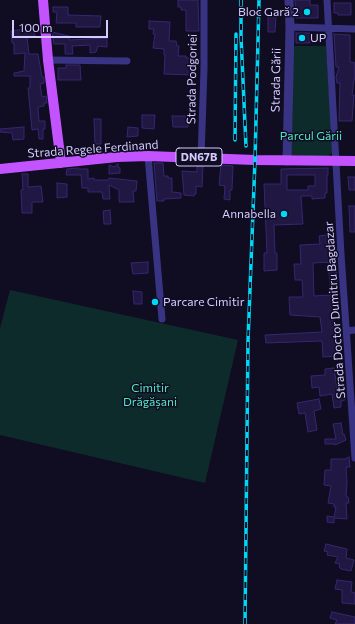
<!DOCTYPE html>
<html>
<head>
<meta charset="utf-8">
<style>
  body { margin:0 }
  #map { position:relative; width:355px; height:624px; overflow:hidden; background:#100c21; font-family:Commissioner,sans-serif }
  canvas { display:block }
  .scale { position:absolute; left:12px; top:20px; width:96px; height:18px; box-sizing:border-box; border:2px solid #d3ccff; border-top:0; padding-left:5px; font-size:12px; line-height:14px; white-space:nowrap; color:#d3ccff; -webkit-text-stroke:3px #100c21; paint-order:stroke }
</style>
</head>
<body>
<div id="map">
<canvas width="355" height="624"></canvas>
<div class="scale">100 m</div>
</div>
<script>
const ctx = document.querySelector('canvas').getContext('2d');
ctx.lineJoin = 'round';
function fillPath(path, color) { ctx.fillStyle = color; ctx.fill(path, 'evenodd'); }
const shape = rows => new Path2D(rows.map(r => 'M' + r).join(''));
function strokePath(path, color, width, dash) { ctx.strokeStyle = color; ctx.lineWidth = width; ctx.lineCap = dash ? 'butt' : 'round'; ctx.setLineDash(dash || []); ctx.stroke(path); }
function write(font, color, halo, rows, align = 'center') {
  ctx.font = font + ' Commissioner,sans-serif'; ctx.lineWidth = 3; ctx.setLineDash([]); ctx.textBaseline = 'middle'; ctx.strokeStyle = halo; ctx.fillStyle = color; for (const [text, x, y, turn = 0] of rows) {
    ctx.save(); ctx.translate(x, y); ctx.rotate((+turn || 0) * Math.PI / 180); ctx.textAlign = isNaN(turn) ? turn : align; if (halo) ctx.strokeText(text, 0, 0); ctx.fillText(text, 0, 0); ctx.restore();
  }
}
const green = shape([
  [292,46,326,46,333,152,327,157,291,155],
  [10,290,238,340,205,483,0,435,0,328]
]);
const building = shape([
  [178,0,198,0,199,31,186,31,186,10,181,10,181,7,178,7,178,0],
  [295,0,310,0,310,5,318,5,318,18,296,18,295,0],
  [334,3,351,3,351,15,338,15,338,13,334,13,334,3],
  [53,7,68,7,68,15,101,16,100,27,76,27,76,23,56,23,57,12,53,12,53,7],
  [268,17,276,17,275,32,268,32,268,17],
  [149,21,170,22,169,41,176,41,177,46,179,46,178,56,186,56,186,58,192,58,192,75,164,74,165,55,164,55,164,49,153,48,155,34,153,34,154,29,149,29,149,21],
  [25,29,25,31,34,30,35,36,27,37,29,54,38,54,42,77,44,77,44,83,40,84,42,97,46,96,47,103,44,103,44,106,38,107,39,121,45,121,45,129,43,129,43,139,39,139,38,129,32,130,28,88,30,88,30,76,14,76,14,73,24,71,25,53,14,54,14,43,12,43,11,31,25,29],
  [52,32,69,36,69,40,107,38,107,47,98,46,96,52,90,53,90,45,72,46,73,54,65,54,65,44,54,44,52,32],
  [296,33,310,33,310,43,296,43,296,33],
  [334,34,350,35,350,62,355,63,355,79,354,79,352,95,354,95,352,121,339,121,340,83,337,83,336,77,339,67,336,67,334,34],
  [66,65,80,65,81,80,58,80,58,68,66,68,66,65],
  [142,115,155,115,154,129,142,128,142,115],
  [172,116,187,116,188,127,173,127,172,116],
  [94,119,101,119,101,144,95,144,94,119],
  [24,127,24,139,13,140,12,133,0,132,0,129,24,127],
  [128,127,138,128,138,136,127,137,128,127],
  [154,163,163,163,164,176,168,176,168,178,172,178,172,192,181,193,181,198,164,199,164,201,157,201,154,163],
  [118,164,118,167,120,168,120,173,109,174,109,165,114,167,118,164],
  [221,165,233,166,232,190,230,190,230,200,224,199,225,186,219,185,221,165],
  [197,166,203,166,202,187,196,186,196,194,194,194,194,196,184,195,182,171,197,172,197,166],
  [78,168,78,169,88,169,88,179,94,178,94,180,109,180,109,178,137,181,136,191,133,191,134,202,119,202,119,190,109,185,110,199,103,199,102,192,88,192,88,188,82,188,81,175,66,175,67,169,78,168],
  [328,168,328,175,327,175,327,193,325,193,325,198,312,199,312,196,301,196,303,224,274,225,275,253,277,253,277,270,264,271,264,253,267,253,264,184,281,184,281,169,328,168],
  [287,175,315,175,315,186,308,186,308,190,287,190,287,175],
  [22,174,28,174,28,187,41,186,43,202,32,202,32,213,22,213,21,190,23,190,22,174],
  [348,177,355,177,355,190,349,190,348,177],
  [57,183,67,184,67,197,57,198,57,183],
  [349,206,355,206,355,232,350,232,349,206],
  [110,210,111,224,104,224,103,211,110,210],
  [327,235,328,247,330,247,331,262,313,263,314,296,331,295,336,356,323,357,322,341,266,343,265,335,322,332,320,317,290,315,289,297,303,297,302,280,295,280,294,264,301,264,300,245,320,244,319,236,327,235],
  [336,261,338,294,331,295,328,262,336,261],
  [148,262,148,273,133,274,131,263,148,262],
  [133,291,142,292,142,304,134,304,133,291],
  [334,368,338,395,343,394,345,400,341,401,341,407,334,408,332,394,320,396,319,387,312,388,311,376,325,375,325,369,334,368],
  [319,399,321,409,314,411,317,430,308,432,305,413,299,414,297,403,319,399],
  [341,423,343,435,344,434,346,440,335,445,335,444,325,444,325,439,336,439,333,424,341,423],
  [349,457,350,467,346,467,347,483,346,496,348,497,349,503,346,503,347,519,334,518,334,523,327,522,327,516,334,517,336,507,334,507,334,504,328,503,331,486,324,485,325,470,331,470,331,459,345,459,349,457],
  [326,544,347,549,346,558,354,560,351,571,341,569,339,567,340,564,335,563,338,557,327,555,328,552,324,551,326,544],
  [337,580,352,582,351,592,355,593,355,604,342,603,342,590,335,589,337,580],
  [332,612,355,617,355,624,335,624,337,620,330,618,332,612]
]);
const minor = shape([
  [327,0,341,254,355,458],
  [290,27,355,29],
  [48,60,127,61],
  [148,156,162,319],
  [201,158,204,69,204,0],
  [347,331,355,330]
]);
const tertiary = shape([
  [287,161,290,27,289,0]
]);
const primary = shape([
  [43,0,48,60,61,163],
  [0,169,117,157,148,156,255,160,355,161]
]);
const rail = shape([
  [241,0,241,37,246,146],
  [235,140,236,34],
  [245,624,248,341,255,160,259,0]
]);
const markers = [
  [307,12,4,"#00d8f7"],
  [302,38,4,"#00d8f7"],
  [284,214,4,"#00d8f7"],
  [155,302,4,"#00d8f7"]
];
const shields = [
  [199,157,46]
];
const shieldNames = [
  ["DN67B",199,157]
];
const poiNames = [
  ["Bloc Gară 2",299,12],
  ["UP",310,38,"left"],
  ["Annabella",276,214],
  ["Parcare Cimitir",163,302,"left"]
];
const streetNames = [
  ["Strada Podgoriei",192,79,-89],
  ["Strada Gării",276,80,-89],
  ["Strada Regele Ferdinand",93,149,-4],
  ["Strada Doctor Dumitru Bagdazar",335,310,-94]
];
const parkNames = [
  ["Parcul Gării",311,136],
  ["Cimitir",150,388],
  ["Drăgășani",150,402]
];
fillPath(green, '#0e2b2b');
fillPath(building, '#211743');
strokePath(building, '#372771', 1);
strokePath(minor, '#383483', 7);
strokePath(tertiary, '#383483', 9);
strokePath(primary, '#c353ff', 10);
strokePath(rail, '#00d8f7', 3.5);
strokePath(rail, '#100c21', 2, [6]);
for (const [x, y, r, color] of markers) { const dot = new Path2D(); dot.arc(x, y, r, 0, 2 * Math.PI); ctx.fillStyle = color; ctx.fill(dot); strokePath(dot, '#100c21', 1.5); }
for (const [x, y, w] of shields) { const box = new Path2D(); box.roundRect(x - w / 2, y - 9, w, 18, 3); ctx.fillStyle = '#100c21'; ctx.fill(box); strokePath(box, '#d3ccff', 1); }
write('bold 11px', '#d3ccff', null, shieldNames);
write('12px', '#d3ccff', '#100c21', poiNames, 'right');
write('12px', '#d3ccff', '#100c21', streetNames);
write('12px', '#51e6c4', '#100c21', parkNames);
</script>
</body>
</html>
